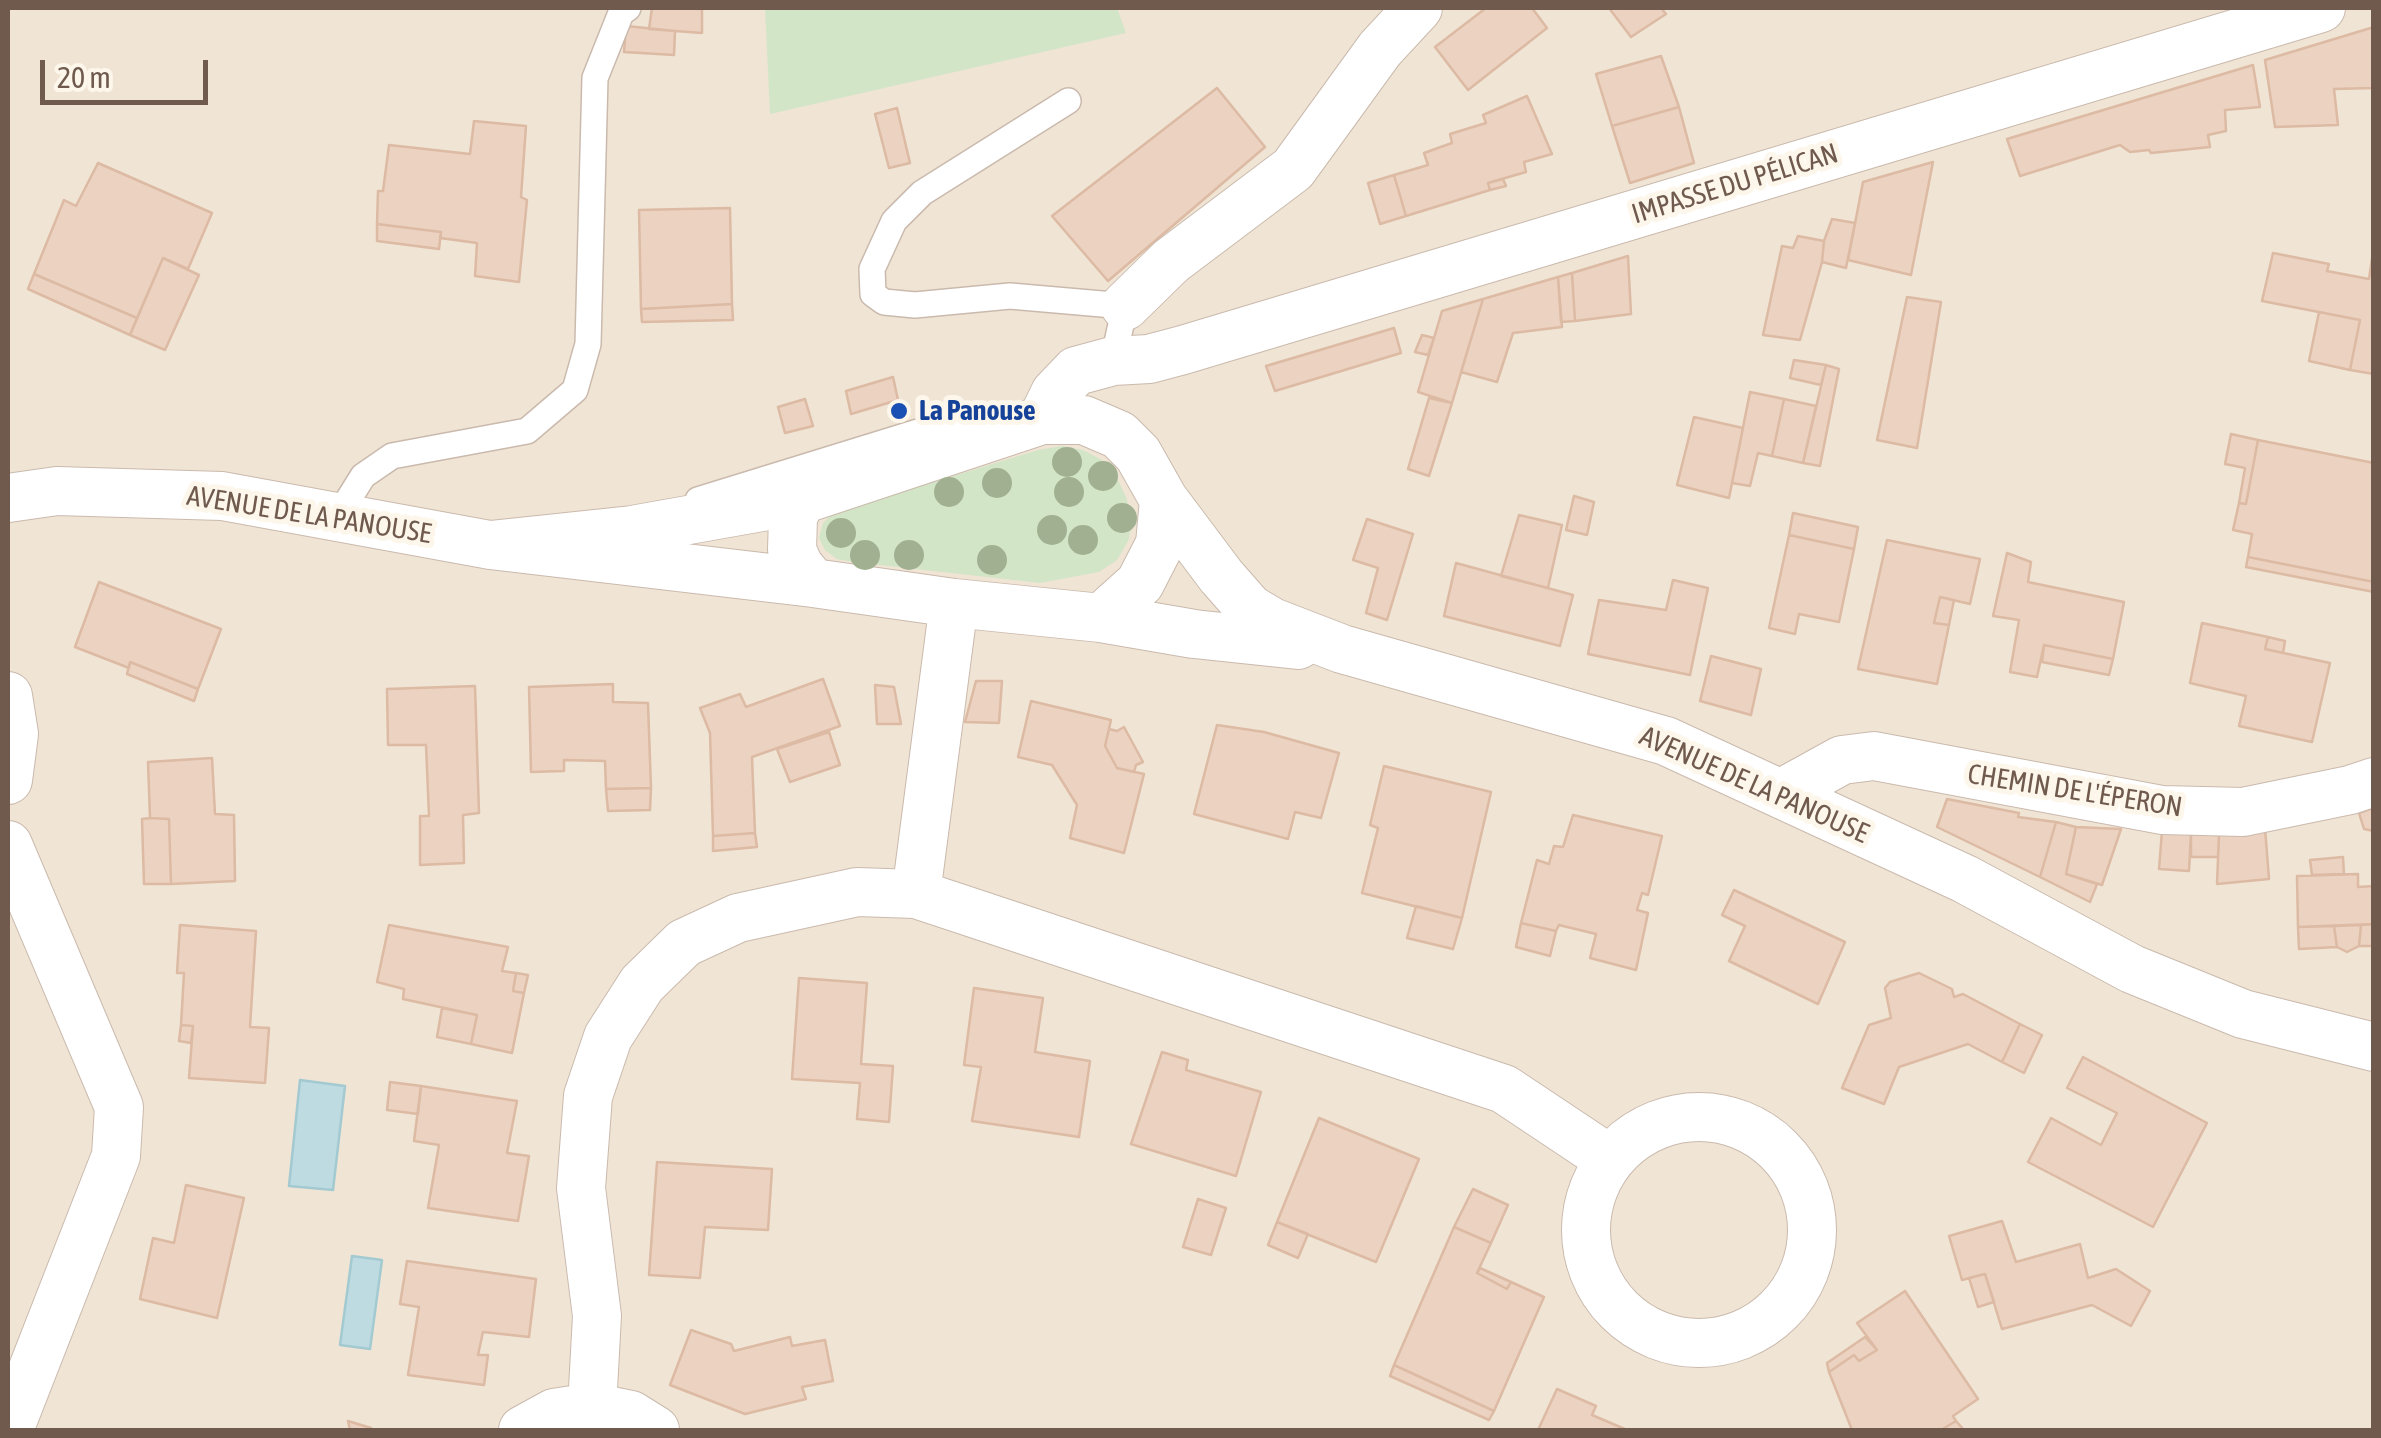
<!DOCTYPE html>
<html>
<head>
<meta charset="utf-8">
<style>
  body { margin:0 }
  #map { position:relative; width:2381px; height:1438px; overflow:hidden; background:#f9f2e6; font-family:"Asap Condensed",sans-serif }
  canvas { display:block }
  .frame { position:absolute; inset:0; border:10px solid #705a4e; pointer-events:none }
  .scale { position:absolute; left:40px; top:60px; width:168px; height:45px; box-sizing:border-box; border:5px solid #705a4e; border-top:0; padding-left:12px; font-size:30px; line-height:35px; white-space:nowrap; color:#705a4e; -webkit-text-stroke:8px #fdf6eb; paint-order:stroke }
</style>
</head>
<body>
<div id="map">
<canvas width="2381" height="1438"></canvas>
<div class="frame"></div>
<div class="scale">20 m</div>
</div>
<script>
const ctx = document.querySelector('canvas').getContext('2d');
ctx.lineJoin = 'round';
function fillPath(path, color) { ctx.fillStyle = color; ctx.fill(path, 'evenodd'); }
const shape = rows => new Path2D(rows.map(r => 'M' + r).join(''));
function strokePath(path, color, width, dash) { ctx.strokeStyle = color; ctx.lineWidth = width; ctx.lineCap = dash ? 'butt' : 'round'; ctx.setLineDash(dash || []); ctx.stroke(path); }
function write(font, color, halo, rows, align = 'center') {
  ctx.font = font + ' "Asap Condensed",sans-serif'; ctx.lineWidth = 10; ctx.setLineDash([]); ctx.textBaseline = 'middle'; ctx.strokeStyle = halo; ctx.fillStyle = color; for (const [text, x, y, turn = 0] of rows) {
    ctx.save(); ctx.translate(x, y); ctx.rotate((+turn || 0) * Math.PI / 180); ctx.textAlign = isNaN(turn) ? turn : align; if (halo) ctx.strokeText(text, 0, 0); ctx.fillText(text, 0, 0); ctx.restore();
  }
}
const residential = shape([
  [8,8,2373,8,2373,1430,8,1430]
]);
const green = shape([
  [765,8,1117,8,1126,33,770,114],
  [1062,446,1083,450,1102,460,1116,476,1126,497,1132,520,1129,539,1117,560,1099,572,1040,583,853,562,837,559,825,550,819,538,823,523,833,513,1038,450]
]);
const water = shape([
  [300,1080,345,1086,333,1190,289,1186,300,1080],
  [352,1256,382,1260,370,1349,340,1345,352,1256]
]);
const building = shape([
  [652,8,702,9,702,33,649,29,652,8],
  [1486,8,1532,8,1547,28,1468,90,1435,47,1486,8],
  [1609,8,1661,8,1666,14,1631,37,1609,8],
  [626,26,675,31,674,55,624,52,626,26],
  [2374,27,2374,88,2334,89,2338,125,2275,127,2265,60,2374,27],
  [1661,56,1679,107,1612,126,1596,74,1661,56],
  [2253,65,2260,107,2225,110,2226,131,2208,135,2210,147,2151,153,2149,150,2130,152,2120,145,2020,176,2007,139,2253,65],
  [1217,88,1265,147,1108,281,1052,216,1217,88],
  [1527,96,1552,154,1524,162,1526,172,1488,183,1490,190,1406,216,1394,175,1428,165,1424,153,1452,143,1450,134,1486,123,1483,115,1527,96],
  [1679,107,1694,163,1630,183,1612,126,1679,107],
  [897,108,910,163,889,168,875,114,897,108],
  [474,121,526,126,521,197,527,200,519,282,475,276,477,243,440,238,441,232,377,224,378,191,383,191,389,145,470,154,474,121],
  [1933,162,1911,275,1848,260,1863,182,1933,162],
  [98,163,212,213,188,269,163,258,137,318,34,274,64,200,76,206,98,163],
  [1394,175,1406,216,1380,224,1368,183,1394,175],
  [1503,179,1506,186,1490,190,1488,183,1503,179],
  [730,208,732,304,641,309,639,210,730,208],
  [1832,219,1855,223,1846,268,1822,262,1824,241,1832,219],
  [377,224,441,232,439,249,377,241,377,224],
  [1798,236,1824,241,1822,262,1800,340,1763,335,1782,246,1793,248,1798,236],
  [2373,252,2374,252,2374,374,2350,370,2360,320,2262,301,2273,253,2329,264,2327,271,2369,279,2373,252],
  [1628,256,1631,314,1575,321,1572,273,1628,256],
  [163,258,199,275,165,350,130,335,163,258],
  [1572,273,1575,321,1561,322,1558,277,1572,273],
  [34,274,137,318,130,335,28,289,34,274],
  [1558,277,1562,327,1513,333,1497,382,1461,372,1483,299,1558,277],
  [1907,297,1941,302,1917,448,1877,440,1907,297],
  [1483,299,1452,403,1418,392,1442,311,1483,299],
  [732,304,733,320,642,322,641,309,732,304],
  [2319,312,2360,320,2350,370,2309,361,2319,312],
  [1394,328,1401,353,1275,391,1266,366,1394,328],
  [1422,335,1434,338,1428,355,1415,352,1422,335],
  [1794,360,1826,365,1821,385,1790,378,1794,360],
  [1826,365,1839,369,1820,466,1803,463,1826,365],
  [893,377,898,400,851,414,846,391,893,377],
  [1750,392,1784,399,1772,456,1758,453,1750,486,1732,483,1750,392],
  [1429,398,1452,403,1429,476,1408,469,1429,398],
  [805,399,813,426,785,433,778,407,805,399],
  [1784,399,1816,406,1803,463,1772,456,1784,399],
  [1694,417,1743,428,1729,498,1677,485,1694,417],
  [2231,434,2258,440,2246,504,2239,503,2245,468,2225,464,2231,434],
  [2258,440,2374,463,2374,582,2248,557,2252,534,2233,530,2239,503,2246,504,2258,440],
  [1574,496,1594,502,1587,535,1566,530,1574,496],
  [1793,513,1858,527,1854,549,1789,535,1793,513],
  [1519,515,1562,525,1548,588,1501,576,1519,515],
  [1367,519,1413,534,1387,620,1366,613,1378,568,1353,560,1367,519],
  [1789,535,1854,549,1839,622,1799,614,1795,634,1769,628,1789,535],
  [1887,540,1980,559,1970,604,1940,597,1934,623,1949,625,1937,684,1858,669,1887,540],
  [2007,553,2031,562,2028,582,2124,602,2113,659,2044,645,2037,677,2010,672,2019,620,1993,616,2007,553],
  [2248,557,2374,582,2374,592,2246,567,2248,557],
  [1456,563,1573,595,1560,646,1444,616,1456,563],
  [1673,580,1708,588,1690,675,1588,654,1599,600,1666,610,1673,580],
  [99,582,221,629,198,689,130,662,129,668,75,647,99,582],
  [1940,597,1954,600,1949,625,1934,623,1940,597],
  [2202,623,2268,637,2265,649,2330,663,2312,742,2239,726,2246,696,2190,683,2202,623],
  [2268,637,2285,641,2283,653,2265,649,2268,637],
  [2044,645,2113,659,2109,675,2042,662,2044,645],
  [1711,656,1761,669,1751,715,1700,701,1711,656],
  [130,662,198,689,194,701,127,674,130,662],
  [823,679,840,726,752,757,755,833,713,836,710,733,700,708,740,694,746,707,823,679],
  [976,681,1002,681,999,723,965,722,976,681],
  [613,684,613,702,648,703,651,788,606,789,605,761,564,760,564,771,531,772,529,687,613,684],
  [875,685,894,687,901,724,877,724,875,685],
  [475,686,479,813,463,815,464,863,420,865,420,816,429,816,426,745,388,745,387,689,475,686],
  [1031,701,1111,720,1105,746,1117,768,1144,774,1124,853,1070,838,1077,805,1052,765,1018,757,1031,701],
  [1217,725,1264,732,1339,753,1321,818,1295,812,1288,839,1194,814,1217,725],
  [1124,727,1143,762,1136,765,1134,772,1117,768,1105,746,1109,729,1117,731,1124,727],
  [829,732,840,765,790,782,777,749,829,732],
  [212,758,215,814,234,815,235,881,171,884,169,819,150,818,148,762,212,758],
  [1384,766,1491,792,1462,918,1362,893,1378,828,1370,825,1384,766],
  [651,788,650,810,608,811,606,789,651,788],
  [1947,799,2019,813,2018,817,2056,822,2040,877,1937,827,1947,799],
  [2373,808,2374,809,2374,831,2364,829,2359,813,2373,808],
  [1573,815,1662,836,1648,895,1642,893,1637,910,1648,913,1636,970,1590,958,1596,934,1559,925,1556,931,1521,923,1537,860,1549,864,1554,846,1563,847,1573,815],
  [150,818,169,819,171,884,144,884,142,819,150,818],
  [2056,822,2076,827,2066,874,2097,884,2090,902,2040,877,2056,822],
  [2076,827,2121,829,2102,885,2066,874,2076,827],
  [2265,828,2269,879,2217,884,2219,835,2265,828],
  [2162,831,2191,834,2189,871,2159,869,2162,831],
  [755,833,757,847,713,851,713,836,755,833],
  [2191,834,2219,835,2218,857,2191,857,2191,834],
  [2343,857,2344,874,2312,875,2310,860,2343,857],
  [2358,874,2358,887,2374,886,2374,924,2298,927,2297,876,2358,874],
  [1734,890,1845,942,1818,1004,1729,961,1745,926,1722,915,1734,890],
  [1416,906,1462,918,1453,949,1407,938,1416,906],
  [1521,923,1556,931,1550,956,1516,947,1521,923],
  [2374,924,2374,946,2359,946,2361,925,2374,924],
  [180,925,256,931,250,1027,269,1028,265,1083,189,1078,193,1026,181,1025,184,973,177,973,180,925],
  [389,925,508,947,502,971,516,973,513,991,524,993,512,1053,471,1044,477,1015,403,999,404,989,377,982,389,925],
  [2361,925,2359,946,2347,952,2337,947,2334,926,2361,925],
  [2334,926,2337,947,2299,949,2298,927,2334,926],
  [516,973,528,975,524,993,513,991,516,973],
  [1919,973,1952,989,1954,997,1963,994,2020,1024,2002,1062,1968,1044,1899,1067,1884,1104,1842,1088,1869,1025,1891,1018,1885,988,1890,982,1919,973],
  [799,978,867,983,861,1064,893,1066,889,1122,857,1119,860,1083,792,1079,799,978],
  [974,988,1043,998,1035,1052,1090,1061,1079,1137,972,1121,981,1067,964,1065,974,988],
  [442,1008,477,1015,471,1044,437,1037,442,1008],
  [2020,1024,2042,1035,2024,1073,2002,1062,2020,1024],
  [181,1025,193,1026,191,1043,179,1041,181,1025],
  [1162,1052,1188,1060,1186,1070,1261,1092,1236,1176,1131,1144,1162,1052],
  [2083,1057,2207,1123,2153,1227,2028,1162,2051,1118,2101,1145,2117,1113,2067,1088,2083,1057],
  [390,1082,421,1086,418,1114,387,1110,390,1082],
  [421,1086,517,1101,507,1153,529,1156,518,1221,428,1208,439,1145,414,1141,421,1086],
  [1319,1118,1419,1159,1376,1262,1277,1222,1319,1118],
  [657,1162,772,1169,768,1230,705,1227,700,1278,649,1275,657,1162],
  [186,1185,244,1198,217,1318,140,1299,153,1238,174,1243,186,1185],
  [1473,1189,1508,1205,1491,1243,1454,1227,1473,1189],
  [1198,1199,1226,1208,1211,1255,1183,1247,1198,1199],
  [2002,1221,2016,1262,2080,1244,2088,1278,2116,1269,2150,1291,2131,1326,2092,1305,2002,1329,1985,1274,1962,1280,1949,1236,2002,1221],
  [1277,1222,1308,1234,1298,1258,1268,1245,1277,1222],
  [1454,1227,1491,1243,1477,1273,1507,1289,1511,1282,1544,1297,1494,1411,1394,1365,1454,1227],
  [407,1261,536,1279,529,1337,483,1332,478,1355,488,1355,484,1385,408,1375,419,1307,400,1304,407,1261],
  [1480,1268,1511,1282,1507,1289,1477,1273,1480,1268],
  [1985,1274,1994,1302,1978,1307,1969,1278,1985,1274],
  [1905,1291,1978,1399,1953,1416,1956,1421,1941,1430,1852,1430,1829,1372,1854,1355,1859,1361,1877,1350,1857,1323,1905,1291],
  [691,1330,731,1344,734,1351,790,1337,792,1346,825,1340,833,1381,802,1387,806,1399,745,1414,670,1385,691,1330],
  [1865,1337,1877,1350,1859,1361,1854,1355,1829,1372,1827,1363,1865,1337],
  [1394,1365,1494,1411,1489,1420,1390,1376,1394,1365],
  [1557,1389,1596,1406,1592,1415,1627,1430,1538,1430,1557,1389],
  [348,1421,371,1428,371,1430,350,1430,348,1421],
  [1956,1421,1964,1430,1941,1430,1956,1421]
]);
const lane = shape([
  [1068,101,922,193,894,221,872,269,873,294,884,302,915,305,1010,296,1125,306,1113,361],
  [698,500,941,425,986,424],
  [338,516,363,476,392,456,527,431,575,390,588,344,595,78,621,13,628,8]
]);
const street = shape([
  [1125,306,1171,261,1293,169,1380,49,1418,8],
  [1042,420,1055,393,1076,371,1113,361,1149,359,1183,350,2321,8],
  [8,498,57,491,222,496,490,545,813,583,954,603,1101,618,1140,583,1160,544,1164,500,1138,454,1119,435,1084,420,1042,420,801,500,632,530,490,545],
  [801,500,793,517,792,550,799,566,813,583],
  [1164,500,1221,576,1250,609,1272,622,1342,649,1666,741,1965,879,2132,969,2243,1014,2374,1047],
  [1101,618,1194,634,1298,645],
  [8,696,14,734,8,780],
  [1782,793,1842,760,1874,756,2162,810,2243,812,2350,790,2374,782],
  [8,845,119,1107,116,1156,9,1430],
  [916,894,954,603],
  '1586 1230a113 113 0 1 1 226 0a113 113 0 1 1-226 0Z',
  [592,1407,597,1316,581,1188,588,1096,608,1037,642,984,684,943,738,918,857,892,916,894,1504,1089,1609,1159],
  [523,1430,554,1413,592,1407,631,1415,655,1430]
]);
const trees = [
  [1067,462],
  [1103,476],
  [997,483],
  [949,492],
  [1069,492],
  [1122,518],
  [1052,530],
  [841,533],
  [1083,540],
  [865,555],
  [909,555],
  [992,560]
];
const markers = [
  [899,411,10,"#1a4fb4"]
];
const streetNames = [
  ["IMPASSE DU PÉLICAN",1735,184,-17],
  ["AVENUE DE LA PANOUSE",309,515,9],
  ["AVENUE DE LA PANOUSE",1754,785,24],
  ["CHEMIN DE L'ÉPERON",2075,791,9]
];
const transitNames = [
  ["La Panouse",919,411]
];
fillPath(residential, '#f0e4d5');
fillPath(green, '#d2e5c6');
fillPath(water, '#bddbe1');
strokePath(water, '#a4cad1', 2.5);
fillPath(building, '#ecd2c1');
strokePath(building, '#dcbaa3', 2.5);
strokePath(lane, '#cabaad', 28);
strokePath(street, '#cabaad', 50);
strokePath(lane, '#fff', 25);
strokePath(street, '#fff', 48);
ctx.fillStyle = '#a0b090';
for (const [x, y] of trees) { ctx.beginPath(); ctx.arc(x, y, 15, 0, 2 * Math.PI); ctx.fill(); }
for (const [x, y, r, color] of markers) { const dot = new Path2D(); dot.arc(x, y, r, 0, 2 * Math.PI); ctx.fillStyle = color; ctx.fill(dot); strokePath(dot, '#fdf6eb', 4); }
write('28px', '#705a4e', '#fdf6eb', streetNames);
write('bold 28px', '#164399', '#fdf6eb', transitNames, 'left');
</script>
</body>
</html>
